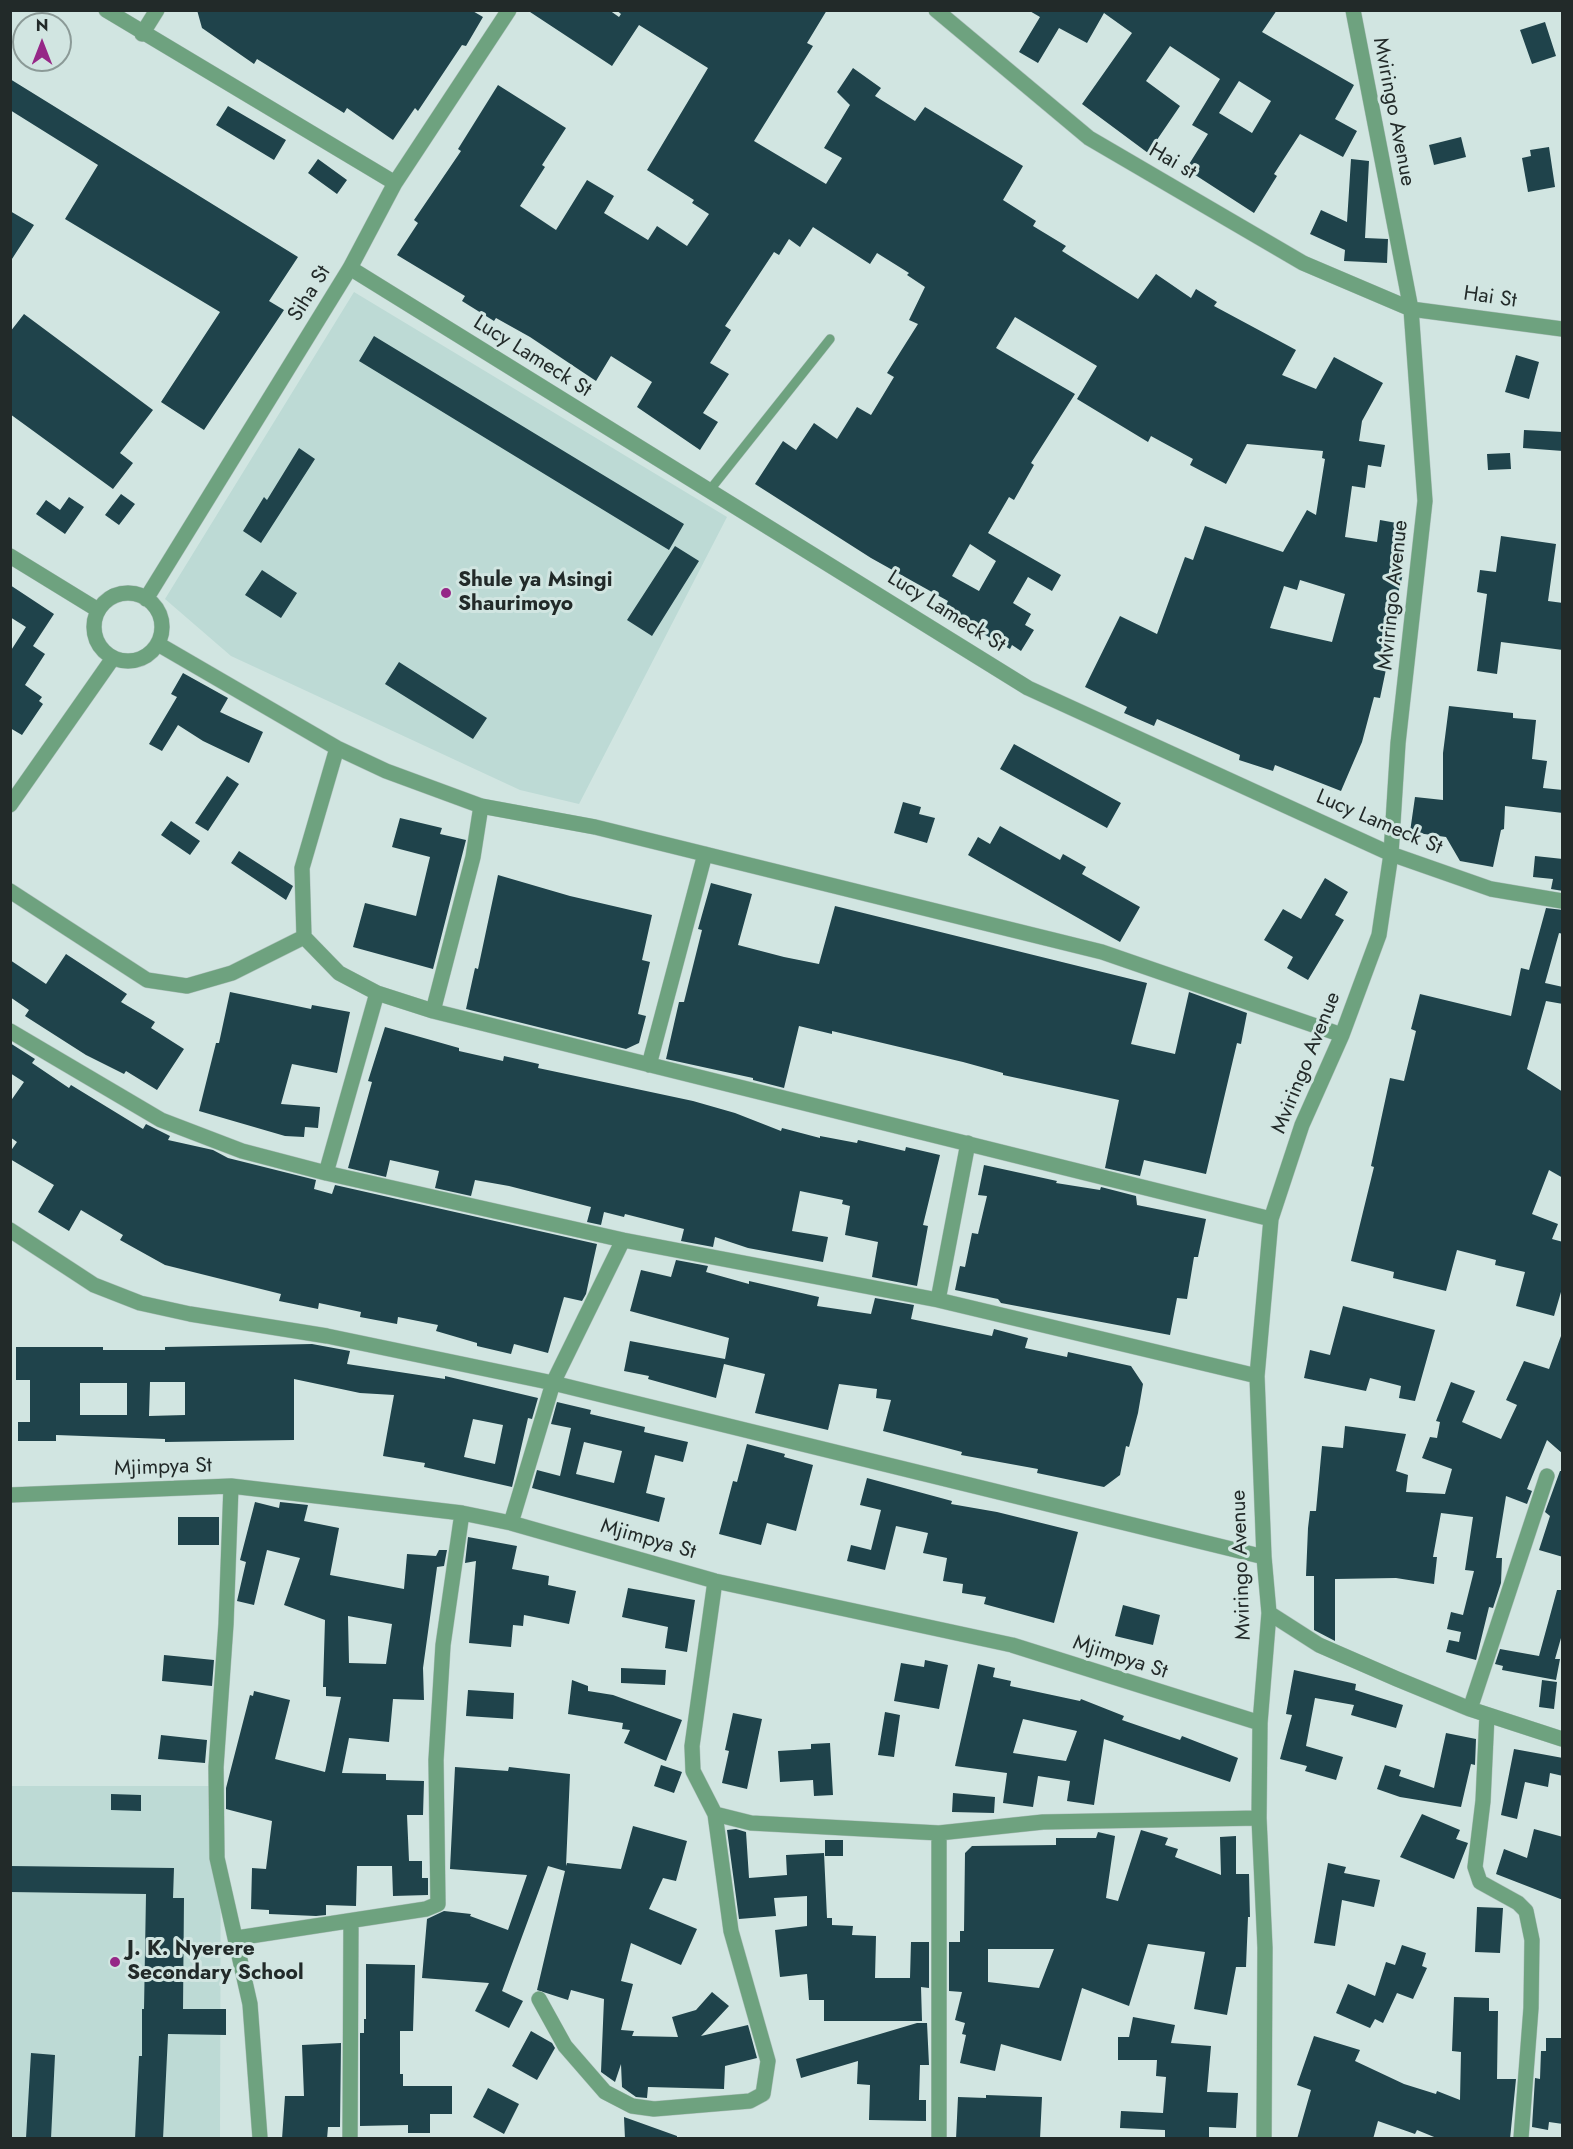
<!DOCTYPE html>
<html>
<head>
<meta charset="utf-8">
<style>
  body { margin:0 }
  #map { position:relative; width:1573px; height:2149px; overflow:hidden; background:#d1e5e1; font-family:Jost,sans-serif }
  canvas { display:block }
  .frame { position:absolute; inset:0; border:12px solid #222a29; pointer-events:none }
  .north { position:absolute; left:12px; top:12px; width:60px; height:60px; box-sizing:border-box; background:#d1e5e1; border:2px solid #8b9a97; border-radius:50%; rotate:0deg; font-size:16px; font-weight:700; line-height:24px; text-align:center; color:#222a29 }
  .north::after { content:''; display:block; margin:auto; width:21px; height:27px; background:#962787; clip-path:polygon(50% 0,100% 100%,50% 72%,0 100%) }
</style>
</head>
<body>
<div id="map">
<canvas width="1573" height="2149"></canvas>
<div class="frame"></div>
<div class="north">N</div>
</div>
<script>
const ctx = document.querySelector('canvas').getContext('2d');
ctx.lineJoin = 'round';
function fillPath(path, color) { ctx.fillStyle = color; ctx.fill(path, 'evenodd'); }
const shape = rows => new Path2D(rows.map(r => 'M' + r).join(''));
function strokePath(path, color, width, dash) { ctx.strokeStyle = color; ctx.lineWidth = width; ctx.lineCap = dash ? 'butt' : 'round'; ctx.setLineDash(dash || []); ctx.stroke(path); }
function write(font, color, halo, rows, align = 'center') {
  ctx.font = font + ' Jost,sans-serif'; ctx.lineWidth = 6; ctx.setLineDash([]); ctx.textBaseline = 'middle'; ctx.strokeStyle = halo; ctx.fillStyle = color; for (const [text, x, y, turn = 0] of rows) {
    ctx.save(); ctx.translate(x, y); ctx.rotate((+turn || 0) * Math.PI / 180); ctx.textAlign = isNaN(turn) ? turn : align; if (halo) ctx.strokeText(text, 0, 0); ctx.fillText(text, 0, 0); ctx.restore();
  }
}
const built = shape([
  [354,292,727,517,579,804,520,790,231,656,165,599],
  [10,1786,221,1786,220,2138,11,2138]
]);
const building = shape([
  [197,10,471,10,483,17,466,46,462,45,418,111,415,108,393,140,347,108,344,113,257,59,254,64,202,28],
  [527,10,609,10,619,17,621,14,616,10,827,10,807,43,813,46,754,141,826,184,842,158,824,148,850,105,837,92,853,68,881,88,875,96,915,121,925,107,1023,166,1003,200,1036,221,1033,226,1066,246,1062,251,1138,299,1156,274,1191,298,1196,289,1217,302,1214,306,1296,350,1282,375,1316,389,1334,357,1383,383,1362,421,1359,441,1385,445,1381,467,1368,465,1365,488,1352,486,1345,537,1377,542,1380,520,1402,524,1394,568,1404,570,1383,653,1389,655,1380,698,1374,697,1362,742,1341,791,1275,765,1273,771,1239,760,1240,755,1157,719,1154,726,1124,713,1127,707,1085,687,1120,616,1157,634,1185,557,1193,560,1205,526,1283,552,1307,510,1316,515,1325,459,1322,458,1323,451,1247,444,1226,484,1190,465,1193,459,1151,436,1148,442,1077,399,1097,366,1015,317,996,348,1075,394,1031,463,1034,465,1014,500,1009,497,988,533,1061,575,1052,591,1028,577,1013,603,1031,614,1025,625,1034,630,1021,651,1012,645,1010,649,943,611,948,601,871,558,755,484,783,441,796,450,814,423,837,439,857,407,871,415,894,377,887,373,918,324,909,320,925,287,907,275,909,273,877,253,870,264,813,227,800,247,789,239,779,255,774,252,725,326,731,330,710,363,729,374,703,413,718,422,700,450,637,407,652,382,611,356,596,381,530,337,496,318,494,321,462,301,465,296,397,255,418,223,414,220,461,151,458,149,498,85,566,128,542,165,545,167,520,206,556,230,587,180,614,196,604,213,648,240,657,226,687,246,709,214,692,203,694,200,647,170,708,68,639,25,612,66],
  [970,544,996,561,979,591,952,576],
  [1300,580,1345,594,1332,642,1270,628,1284,586,1297,590],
  [1028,10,1277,10,1262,32,1354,85,1335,119,1357,131,1343,157,1300,134,1274,174,1277,176,1254,213,1186,169,1208,134,1192,125,1220,79,1170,46,1146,81,1180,106,1148,153,1082,104,1132,33,1104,13,1087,43,1059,28,1038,63,1019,52,1040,17],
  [1239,81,1271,101,1252,133,1219,113],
  [1545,22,1556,56,1532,64,1520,30],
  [10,79,298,257,269,301,284,310,204,430,161,402,220,312,65,219,98,165,10,110],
  [228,106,286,140,274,160,216,125],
  [1461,137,1466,157,1434,165,1429,145],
  [1549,147,1555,187,1528,192,1522,158,1531,156,1530,150],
  [318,159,347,180,337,194,308,173],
  [1351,159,1369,161,1365,238,1388,239,1387,263,1344,261,1345,250,1310,234,1321,210,1347,222],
  [10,211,34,225,10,262],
  [24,314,153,410,120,453,133,463,113,489,10,414,10,332],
  [374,336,684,524,669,550,359,361],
  [1516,355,1539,362,1529,399,1505,392],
  [1524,430,1563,432,1563,451,1523,448],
  [299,448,315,459,261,543,243,531,264,497,267,500],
  [1510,453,1511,469,1488,470,1487,454],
  [121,494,135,504,119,525,105,515],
  [69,497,84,507,65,534,36,514,46,500,60,510],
  [1501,536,1556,544,1548,601,1563,603,1563,650,1501,642,1497,674,1477,671,1487,594,1477,592,1480,570,1496,572],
  [675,546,699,561,652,636,627,620],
  [262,570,297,593,281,618,245,595],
  [10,585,54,614,33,646,45,654,25,685,42,697,39,701,43,704,22,735,10,728,10,652,26,627,10,617],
  [399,662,487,718,473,739,385,684],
  [183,673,228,698,220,712,263,732,249,763,203,741,178,725,162,751,149,744,177,697,171,694],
  [1449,706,1513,713,1513,718,1536,720,1532,759,1547,761,1543,788,1563,790,1563,813,1505,806,1504,829,1501,830,1493,867,1460,861,1446,837,1410,832,1415,797,1443,800,1443,753],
  [1014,744,1121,803,1107,828,1000,769],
  [227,776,239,784,208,831,195,823],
  [903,802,921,807,919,814,935,818,927,843,894,833],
  [400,818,442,828,440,834,466,840,433,969,353,947,365,903,416,916,430,857,392,847],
  [171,821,200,841,190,855,161,835],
  [1000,826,1060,860,1063,854,1086,867,1082,874,1140,907,1120,942,968,855,978,837,990,844],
  [239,851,293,886,286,900,231,863],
  [1535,856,1563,859,1563,891,1551,889,1553,879,1533,877],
  [498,875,570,896,652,915,642,960,650,962,638,1014,646,1016,639,1043,626,1049,466,1009,475,968,478,969],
  [1325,878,1348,892,1335,915,1344,920,1308,980,1287,968,1293,957,1264,940,1283,909,1301,919],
  [711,883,752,894,738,945,784,957,819,964,835,906,1147,983,1131,1044,1175,1054,1189,992,1247,1013,1241,1044,1237,1043,1206,1174,1144,1160,1140,1176,1105,1168,1119,1100,1003,1075,1003,1073,963,1062,832,1031,832,1034,799,1026,784,1088,753,1080,753,1078,666,1059,679,1002,684,1002,702,930,698,929],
  [1546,908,1563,910,1563,934,1559,933,1545,983,1563,987,1563,1004,1546,1001,1527,1069,1563,1092,1563,1178,1549,1170,1532,1214,1558,1224,1552,1239,1563,1242,1563,1285,1554,1316,1516,1306,1525,1272,1495,1265,1496,1260,1457,1250,1446,1291,1393,1278,1394,1272,1351,1261,1374,1167,1371,1166,1390,1078,1404,1081,1416,1031,1411,1029,1420,994,1511,1016,1521,968,1529,970],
  [66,954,127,994,121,1002,155,1022,151,1028,184,1049,157,1090,126,1071,124,1074,86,1055,25,1016,29,1010,10,997,10,960,46,984],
  [230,992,311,1009,312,1005,350,1012,337,1073,292,1064,281,1104,320,1107,318,1128,305,1127,304,1137,285,1136,199,1111,216,1043,219,1043],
  [385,1027,459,1048,459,1051,503,1061,504,1056,539,1064,538,1068,693,1101,735,1113,781,1131,782,1128,820,1138,820,1136,857,1143,858,1140,905,1151,906,1147,940,1155,923,1225,928,1226,917,1286,872,1277,878,1242,845,1235,850,1206,842,1204,843,1200,800,1191,792,1231,828,1237,823,1262,748,1248,715,1237,713,1247,681,1241,684,1229,625,1214,624,1217,604,1212,601,1225,587,1222,591,1207,509,1186,475,1180,471,1196,435,1188,439,1171,390,1160,386,1177,348,1168,372,1082,368,1081],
  [10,1043,35,1059,32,1063,69,1088,71,1085,143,1129,146,1124,170,1136,168,1140,213,1150,228,1158,316,1180,314,1189,332,1194,335,1185,597,1244,586,1294,582,1301,564,1297,548,1353,514,1344,511,1354,477,1346,477,1343,436,1331,438,1325,398,1317,397,1324,360,1317,361,1312,319,1303,318,1309,279,1301,281,1294,165,1265,120,1240,123,1235,81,1210,69,1231,38,1212,54,1185,10,1159,10,1152,17,1142,10,1137,10,1102,24,1082,10,1073],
  [984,1165,1057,1181,1056,1183,1100,1190,1101,1187,1136,1196,1137,1205,1206,1219,1198,1257,1194,1257,1187,1299,1177,1298,1170,1335,1001,1303,998,1299,955,1290,960,1266,965,1267,972,1233,978,1234,987,1196,978,1195],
  [676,1260,708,1266,706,1272,749,1284,749,1281,819,1297,817,1306,871,1314,875,1298,914,1305,911,1319,992,1336,994,1329,1028,1338,1025,1348,1067,1357,1068,1352,1131,1366,1143,1384,1138,1413,1129,1447,1126,1446,1120,1475,1104,1487,1037,1473,1038,1469,961,1455,962,1452,883,1431,891,1400,876,1398,877,1389,839,1384,828,1430,755,1413,765,1374,724,1364,716,1398,648,1379,649,1376,624,1371,630,1341,725,1359,729,1338,630,1311,641,1270,671,1277],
  [1343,1306,1435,1330,1415,1401,1399,1398,1401,1386,1370,1378,1366,1391,1304,1378,1310,1350,1330,1355],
  [1561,1336,1563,1454,1547,1440,1527,1489,1532,1491,1527,1504,1506,1496,1496,1558,1502,1558,1501,1583,1493,1608,1489,1607,1476,1660,1446,1652,1449,1640,1459,1642,1461,1632,1447,1629,1451,1612,1463,1615,1474,1571,1465,1570,1473,1517,1441,1513,1433,1557,1437,1557,1434,1584,1396,1578,1335,1579,1335,1641,1314,1630,1314,1576,1306,1576,1308,1528,1310,1511,1316,1511,1322,1446,1343,1448,1345,1426,1406,1434,1396,1471,1408,1475,1406,1492,1445,1494,1452,1469,1422,1458,1430,1437,1437,1438,1440,1422,1436,1421,1451,1382,1475,1391,1462,1422,1501,1439,1517,1405,1506,1400,1524,1361,1549,1369],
  [312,1344,350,1351,347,1364,445,1379,445,1376,538,1398,532,1419,528,1418,512,1487,424,1467,425,1463,383,1456,394,1395,360,1393,294,1379,294,1440,165,1442,165,1439,56,1435,56,1441,18,1441,18,1422,30,1422,30,1380,16,1380,16,1347,103,1347,103,1350,165,1350,165,1347],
  [150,1382,185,1382,185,1415,149,1416],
  [80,1383,127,1383,127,1415,80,1415],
  [473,1419,503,1425,495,1464,464,1457],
  [557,1402,591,1410,590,1414,645,1427,644,1432,688,1442,683,1462,655,1455,646,1493,665,1498,659,1522,532,1488,537,1470,560,1476,571,1428,551,1424],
  [584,1442,622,1451,614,1483,576,1474],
  [747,1444,785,1454,784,1457,813,1465,796,1531,767,1523,761,1545,719,1534,733,1481,737,1482],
  [1560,1471,1563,1471,1563,1557,1539,1550,1550,1516,1545,1512],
  [867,1478,952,1501,951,1504,997,1512,1078,1532,1054,1623,984,1604,986,1597,962,1593,963,1584,943,1581,947,1558,923,1553,928,1533,896,1526,885,1570,847,1561,851,1545,871,1550,881,1510,860,1505],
  [255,1502,279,1508,280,1502,308,1505,304,1521,339,1528,330,1575,404,1589,407,1554,436,1556,439,1550,447,1550,444,1566,437,1567,423,1668,424,1700,393,1699,389,1742,349,1738,342,1773,386,1774,386,1780,424,1781,423,1815,407,1815,409,1861,422,1861,422,1878,428,1878,428,1895,393,1896,392,1866,357,1866,356,1906,326,1905,326,1915,316,1916,269,1914,269,1910,251,1909,252,1868,266,1869,272,1821,226,1809,226,1788,250,1695,253,1696,254,1691,290,1700,275,1759,325,1772,341,1697,326,1696,326,1687,323,1687,325,1620,284,1605,300,1558,267,1550,254,1605,237,1601,246,1562,240,1560],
  [348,1616,392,1624,386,1664,349,1663],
  [178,1517,219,1517,219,1545,178,1545],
  [468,1537,517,1546,512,1569,549,1576,548,1585,576,1591,569,1624,524,1615,523,1626,513,1625,511,1647,469,1643,476,1561,465,1563],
  [628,1588,695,1600,687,1652,665,1648,668,1627,622,1617],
  [1557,1590,1563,1590,1563,1631,1555,1659,1560,1659,1556,1680,1502,1670,1503,1666,1495,1664,1500,1649,1539,1656],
  [1123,1605,1160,1615,1153,1645,1115,1636],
  [164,1655,214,1660,212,1686,162,1681],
  [925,1660,948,1665,939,1709,894,1701,901,1663,924,1667],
  [978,1664,995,1668,993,1677,1011,1681,1010,1686,1080,1701,1081,1699,1124,1716,1122,1720,1180,1740,1182,1736,1238,1758,1230,1782,1104,1739,1094,1805,1067,1801,1070,1781,1038,1776,1033,1807,1003,1803,1007,1773,955,1766],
  [1023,1719,1077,1731,1066,1761,1013,1753],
  [621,1668,666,1670,665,1685,621,1683],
  [1294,1670,1356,1684,1355,1690,1403,1705,1396,1728,1351,1715,1354,1705,1315,1698,1306,1746,1343,1757,1336,1780,1305,1771,1307,1766,1280,1759,1292,1715,1286,1714],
  [572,1680,588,1686,588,1691,613,1695,682,1720,666,1761,624,1743,630,1730,622,1729,623,1723,568,1714],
  [1542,1680,1557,1682,1554,1709,1539,1707],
  [468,1690,514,1693,513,1719,466,1716],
  [885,1712,900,1715,894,1757,878,1755],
  [733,1713,762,1719,747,1789,722,1783,729,1751,725,1750],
  [1446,1733,1476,1739,1475,1765,1471,1764,1461,1807,1400,1797,1377,1789,1385,1765,1401,1770,1399,1776,1434,1788],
  [161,1735,207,1740,205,1763,158,1759],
  [830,1743,833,1795,814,1796,813,1780,780,1782,778,1751,811,1749,811,1744],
  [1514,1749,1563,1758,1563,1776,1550,1773,1548,1787,1525,1782,1517,1819,1501,1815],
  [661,1765,682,1772,674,1793,654,1786],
  [455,1767,508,1771,509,1767,570,1774,566,1866,567,1863,621,1869,633,1826,687,1841,676,1881,663,1878,649,1909,697,1929,681,1965,631,1943,621,1981,633,1984,621,2030,634,2031,632,2036,678,2037,672,2017,696,2010,712,1992,729,2006,701,2036,748,2025,757,2058,725,2066,724,2089,648,2087,647,2098,636,2097,622,2087,621,2064,615,2082,601,2072,604,1999,571,1990,568,2000,537,1990,565,1871,548,1866,502,1991,523,2001,509,2028,475,2011,489,1983,422,1978,427,1919,444,1911,471,1914,470,1916,508,1930,527,1875,450,1869],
  [953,1793,995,1797,994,1813,952,1812],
  [111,1794,141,1795,141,1811,111,1810],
  [1422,1814,1460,1830,1456,1839,1468,1843,1454,1879,1400,1857],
  [736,1829,746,1832,749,1878,787,1875,786,1855,824,1853,827,1918,832,1918,832,1925,853,1926,852,1935,876,1936,875,1978,910,1978,911,1942,929,1942,929,1988,921,1987,922,2021,824,2021,824,2000,809,2000,807,1974,780,1977,775,1930,807,1926,807,1896,774,1898,776,1916,739,1919,727,1830],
  [1534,1829,1563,1837,1563,1900,1496,1874,1504,1849,1527,1858],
  [1141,1830,1168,1838,1165,1845,1178,1849,1175,1857,1221,1875,1220,1837,1236,1836,1236,1874,1249,1874,1250,1917,1248,1917,1246,1967,1236,1967,1227,2015,1194,2009,1205,1952,1148,1944,1129,2006,1082,1988,1061,2061,1001,2044,995,2071,960,2063,966,2035,962,2034,965,2023,955,2020,962,1992,949,1991,949,1942,960,1942,960,1931,964,1931,965,1853,972,1846,1056,1845,1056,1838,1096,1838,1098,1832,1115,1836,1106,1898,1118,1901],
  [988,1949,1054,1949,1039,1988,988,1982],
  [825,1840,843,1840,843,1856,825,1856],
  [1328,1863,1346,1867,1344,1873,1380,1880,1374,1907,1342,1900,1335,1946,1314,1943],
  [10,1866,174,1868,173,1898,184,1898,183,2009,226,2009,226,2035,168,2034,163,2139,135,2139,139,2056,142,2056,142,2009,144,2009,146,1894,10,1892],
  [1477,1907,1503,1908,1500,1953,1475,1952],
  [1402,1945,1426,1953,1422,1966,1427,1968,1413,1999,1397,1993,1383,2023,1375,2019,1370,2028,1336,2013,1348,1984,1375,1996,1386,1962,1395,1965],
  [366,1964,415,1965,413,2031,400,2031,400,2074,403,2074,403,2086,452,2086,452,2114,430,2114,430,2133,408,2133,408,2125,360,2126,360,2033,364,2033,364,2019,366,2019],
  [1454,1997,1489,1998,1489,2011,1498,2011,1497,2079,1516,2079,1510,2139,1439,2139,1417,2130,1415,2134,1378,2121,1373,2139,1297,2139,1311,2090,1297,2085,1314,2036,1360,2050,1355,2061,1404,2084,1436,2094,1437,2091,1460,2100,1461,2052,1452,2051],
  [1133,2017,1175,2025,1171,2043,1211,2046,1207,2092,1238,2093,1236,2128,1209,2127,1209,2139,1165,2139,1165,2130,1120,2128,1121,2111,1163,2113,1166,2077,1156,2076,1157,2060,1118,2060,1118,2037,1129,2037],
  [917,2023,927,2023,929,2065,920,2065,919,2100,926,2100,926,2121,869,2120,870,2085,857,2084,858,2061,801,2078,796,2059],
  [531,2031,552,2043,555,2048,537,2080,512,2066],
  [1546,2038,1563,2038,1563,2124,1549,2122,1548,2130,1532,2127,1535,2078,1540,2079,1541,2051,1546,2051],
  [341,2043,340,2127,328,2127,327,2139,282,2139,285,2096,304,2096,302,2045],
  [31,2053,55,2055,51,2139,26,2138],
  [488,2088,519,2104,504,2134,473,2117],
  [986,2095,1042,2097,1040,2139,956,2139,958,2097,986,2098],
  [624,2117,677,2136,677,2139,625,2139]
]);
const service = shape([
  [709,491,830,339]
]);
const minor = shape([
  [106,10,395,183],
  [936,10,1089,138,1303,263,1411,309,1562,329],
  [142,34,157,10],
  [350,268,1028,688,1391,854,1491,889,1562,901],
  [10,556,98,610],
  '94 627a34 34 0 1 1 68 0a34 34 0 1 1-68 0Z',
  [146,599,350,268,395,183,509,10],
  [158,644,337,748,386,771,481,806,595,827,1102,952,1342,1035],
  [337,748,302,868,304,937,339,973,377,993,433,1011,1271,1219],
  [10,805,113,658],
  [10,891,147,980,187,986,232,973,304,937],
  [433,1011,473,857,481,806],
  [10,1031,161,1120,242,1151,326,1173,623,1240,938,1300,1257,1376],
  [649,1065,705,854],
  [326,1173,377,993],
  [10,1230,94,1285,140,1303,190,1314,327,1336,553,1383,1264,1557],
  [938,1300,968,1143],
  [231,1486,226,1624,216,1767,217,1858,250,2004,260,2138],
  [10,1495,231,1486,462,1513,511,1523,715,1581,1012,1645,1260,1723],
  [511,1523,553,1383,623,1240],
  [715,1581,692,1746,693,1771,715,1814,751,1823,939,1833,1043,1822,1259,1818],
  [1269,1613,1319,1645,1397,1679,1470,1709,1562,1739],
  [1470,1709,1547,1476],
  [1487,1715,1483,1801,1475,1867,1480,1882,1518,1903,1526,1911,1532,1940,1531,2008,1521,2138],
  [939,1833,939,2138],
  [237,1938,426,1909,438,1904,436,1760,443,1645,462,1513],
  [539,1999,565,2046,605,2092,632,2106,654,2109,750,2101,763,2094,768,2061,731,1931,715,1814],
  [350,2138,351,1921],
  [1264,2138,1265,1948,1259,1818,1260,1723,1269,1613,1264,1557,1257,1376,1271,1219,1302,1125,1342,1035,1379,935,1391,854,1398,743,1425,501,1411,309,1353,10]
]);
const markers = [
  [446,593,6,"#962787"],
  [115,1962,6,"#962787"]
];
const streetNames = [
  ["Mviringo Avenue",1393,112,79],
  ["Hai st",1172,162,30],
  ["Siha St",310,294,-58],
  ["Hai St",1490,298,8],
  ["Lucy Lameck St",532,357,32],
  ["Mviringo Avenue",1394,595,-84],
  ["Lucy Lameck St",946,612,32],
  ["Lucy Lameck St",1379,823,23],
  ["Mviringo Avenue",1307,1063,-68],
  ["Mjimpya St",163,1468,-2],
  ["Mjimpya St",648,1540,16],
  ["Mviringo Avenue",1242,1565,-92],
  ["Mjimpya St",1120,1658,18]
];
const poiNames = [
  ["Shule ya Msingi",458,581],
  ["Shaurimoyo",458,605],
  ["J. K. Nyerere",127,1950],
  ["Secondary School",127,1974]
];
fillPath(built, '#bddad5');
fillPath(building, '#1f434b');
strokePath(service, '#aec0bc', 10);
strokePath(minor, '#aec0bc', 16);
strokePath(service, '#6ea27f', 9);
strokePath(minor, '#6ea27f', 15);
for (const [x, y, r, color] of markers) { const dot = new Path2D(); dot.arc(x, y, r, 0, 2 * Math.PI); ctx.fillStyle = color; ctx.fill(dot); strokePath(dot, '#d1e5e1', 2); }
write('21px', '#222a29', '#d1e5e1', streetNames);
write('bold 21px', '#222a29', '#d1e5e1', poiNames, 'left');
</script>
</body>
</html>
